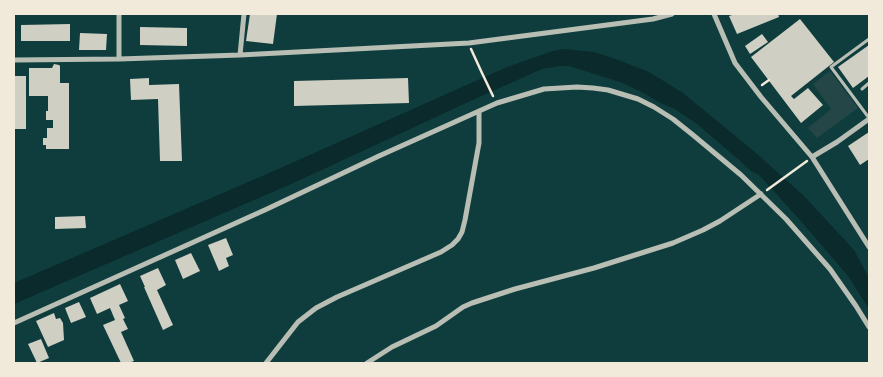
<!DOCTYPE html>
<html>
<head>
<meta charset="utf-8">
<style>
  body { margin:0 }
  #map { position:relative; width:883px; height:377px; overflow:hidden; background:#0f3d3e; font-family:"Golos Text",sans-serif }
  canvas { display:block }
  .frame { position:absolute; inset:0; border:15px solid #f1e9da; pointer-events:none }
</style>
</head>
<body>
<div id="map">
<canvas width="883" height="377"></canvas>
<div class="frame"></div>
</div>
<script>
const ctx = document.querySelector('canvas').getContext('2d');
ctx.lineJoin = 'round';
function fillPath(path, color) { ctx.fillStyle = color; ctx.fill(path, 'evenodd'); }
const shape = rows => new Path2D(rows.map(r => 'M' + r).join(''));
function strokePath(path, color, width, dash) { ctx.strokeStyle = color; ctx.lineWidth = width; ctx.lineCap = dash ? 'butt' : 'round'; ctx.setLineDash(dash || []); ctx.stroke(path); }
const green = shape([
  [830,71,858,108,817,138,808,128,831,109,813,84]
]);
const water = shape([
  [563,49,594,52,613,58,649,72,683,93,756,153,804,196,854,250,869,278,869,309,848,276,799,219,759,175,751,171,738,159,697,124,675,109,658,102,644,93,620,82,569,66,560,66,542,69,466,103,298,181,14,304,14,283,276,170,507,67,553,51]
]);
const building = shape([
  [250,14,277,14,273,44,246,41],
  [735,14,778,14,779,17,737,34,729,16],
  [800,19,834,62,791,96,794,99,808,88,823,105,801,123,751,57],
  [70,24,70,41,21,41,21,25],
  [140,27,187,28,187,46,140,45],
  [80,33,107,34,106,50,79,50],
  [762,34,768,42,750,54,745,46],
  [869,45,869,76,853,88,838,67],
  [54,64,59,65,60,66,60,83,69,83,69,149,46,149,46,145,43,145,43,138,47,138,47,128,53,128,53,120,46,120,46,111,48,111,48,96,29,96,29,68,52,68],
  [14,76,26,76,26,129,14,129],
  [149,78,149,85,179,84,182,161,160,161,158,99,131,100,130,79],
  [408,78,409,103,294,106,294,81],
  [869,132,869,159,860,165,848,146],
  [85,216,86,228,55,229,55,217],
  [226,238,233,255,226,258,229,266,219,271,208,245],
  [191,253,200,271,183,279,175,260],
  [158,268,166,285,157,290,173,325,163,330,144,287,145,287,140,276],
  [120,284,128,301,119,305,125,318,123,319,128,329,121,332,134,361,128,363,121,363,103,325,115,320,110,308,97,314,90,298],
  [79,302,86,317,71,323,65,308],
  [54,313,56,319,60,318,63,323,64,340,48,347,36,321],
  [41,339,49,358,37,363,28,344]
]);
const path = shape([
  [471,49,482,73,493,96],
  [762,85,769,80],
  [767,190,807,161]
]);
const service = shape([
  [869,39,831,67,869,118],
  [862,89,869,83]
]);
const minor = shape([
  [119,14,119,59],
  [714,14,735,63,761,97,812,157,869,247],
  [240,55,244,14],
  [14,60,119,59,240,55,469,43,653,19,672,14],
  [812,157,837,142,869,119],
  [14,323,267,209,379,156,497,103,544,89,577,87,593,88,608,90,638,99,654,107,673,119,693,135,741,175,786,219,830,269,856,306,869,327],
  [266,363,298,322,316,308,337,297,441,252,452,245,458,239,462,232,465,220,479,143,479,111],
  [367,363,392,347,436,326,463,307,472,303,515,289,594,268,673,243,703,230,720,221,761,194]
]);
fillPath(green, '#244646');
fillPath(water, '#0a2a2b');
fillPath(building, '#cfcfc3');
strokePath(path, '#f1e9da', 2.5);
strokePath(service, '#b8beb3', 3);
strokePath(minor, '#b8beb3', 5);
</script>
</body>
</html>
